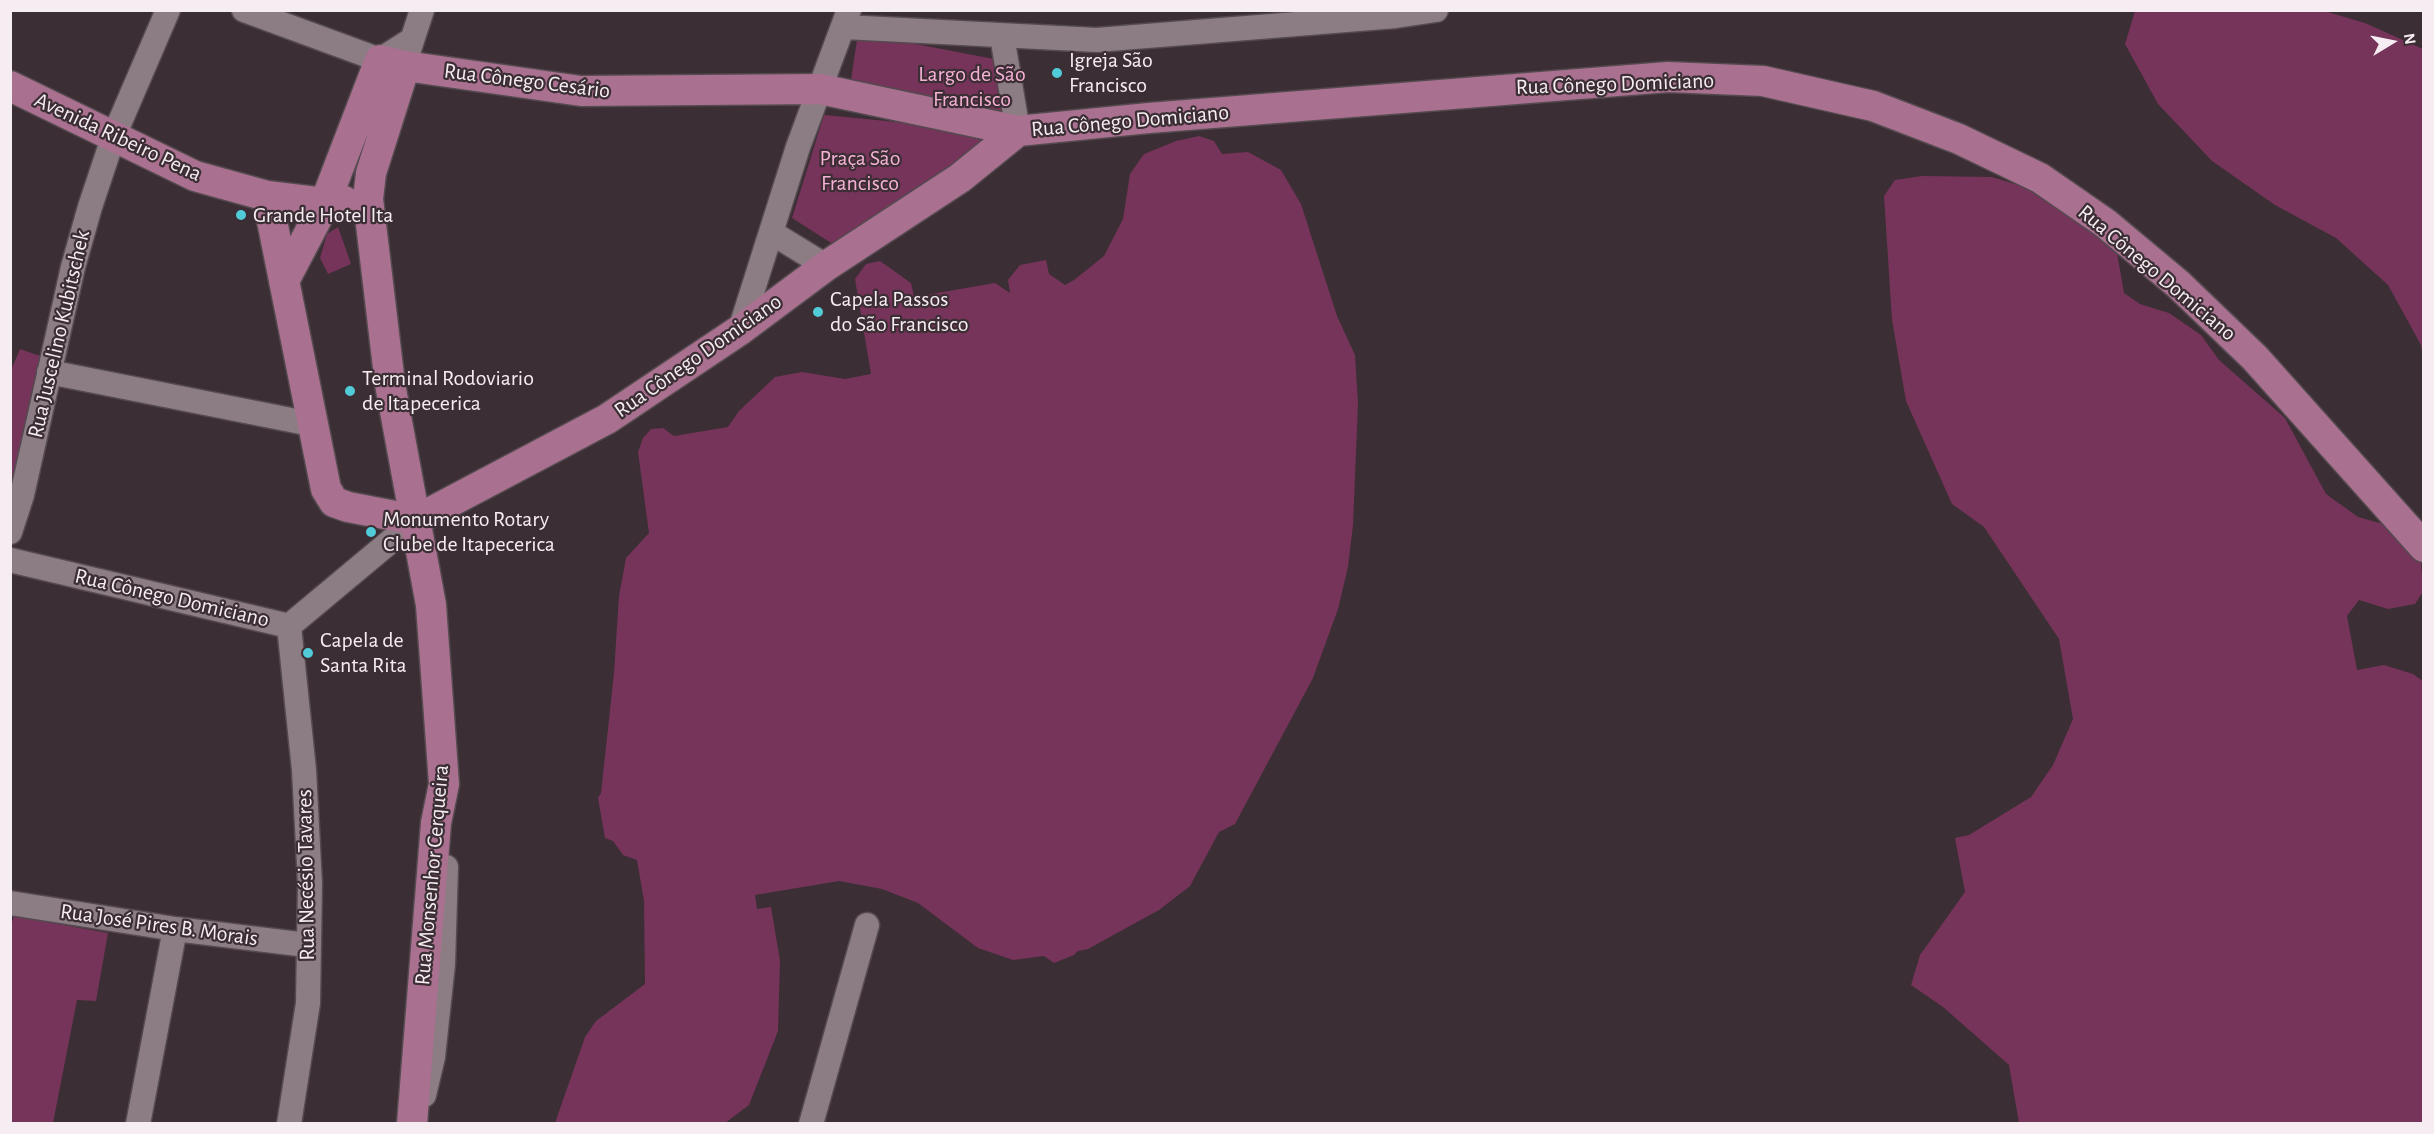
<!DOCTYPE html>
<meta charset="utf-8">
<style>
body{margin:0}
#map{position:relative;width:2434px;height:1134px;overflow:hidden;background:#3b2e34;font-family:"Alegreya Sans",sans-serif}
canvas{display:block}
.frame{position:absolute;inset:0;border:12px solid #f6edf2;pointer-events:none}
.north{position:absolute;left:2362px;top:12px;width:60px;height:60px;-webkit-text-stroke:4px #3b2e34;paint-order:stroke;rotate:80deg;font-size:16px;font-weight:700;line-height:24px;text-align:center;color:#f6edf2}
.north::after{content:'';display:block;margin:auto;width:21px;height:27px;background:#f6edf2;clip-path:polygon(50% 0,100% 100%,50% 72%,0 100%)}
</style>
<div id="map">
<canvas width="2434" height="1134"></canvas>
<div class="frame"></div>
<div class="north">N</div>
</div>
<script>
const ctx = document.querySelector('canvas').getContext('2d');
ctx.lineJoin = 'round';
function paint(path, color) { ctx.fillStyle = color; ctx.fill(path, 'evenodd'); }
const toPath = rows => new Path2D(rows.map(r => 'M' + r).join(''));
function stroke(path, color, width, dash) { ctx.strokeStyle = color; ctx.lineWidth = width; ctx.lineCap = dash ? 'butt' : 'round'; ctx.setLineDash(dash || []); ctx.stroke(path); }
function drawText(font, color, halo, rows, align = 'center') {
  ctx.font = font + ' "Alegreya Sans",sans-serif'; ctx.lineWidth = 4.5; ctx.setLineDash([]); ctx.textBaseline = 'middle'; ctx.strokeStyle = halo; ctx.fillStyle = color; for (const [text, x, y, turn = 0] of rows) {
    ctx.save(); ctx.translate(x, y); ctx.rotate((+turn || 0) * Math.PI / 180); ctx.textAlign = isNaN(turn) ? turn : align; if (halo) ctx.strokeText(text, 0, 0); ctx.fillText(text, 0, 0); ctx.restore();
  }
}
const green = toPath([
 [2321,10,2365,23,2423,49,2423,359,2421,345,2388,285,2336,238,2275,205,2212,161,2158,104,2125,44,2135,11],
 [858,33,999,60,1010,126,849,93],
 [824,115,1001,132,836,246,792,218],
 [1199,136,1214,141,1222,154,1248,152,1281,170,1301,204,1337,316,1355,355,1358,404,1353,525,1348,567,1338,609,1313,678,1235,824,1219,832,1190,886,1159,910,1088,949,1078,951,1074,955,1054,963,1044,956,1013,960,978,948,918,903,882,889,839,881,755,895,757,909,771,907,780,961,778,1031,749,1105,725,1123,555,1123,585,1037,596,1021,645,984,644,901,637,860,623,855,613,841,605,838,598,798,601,793,614,673,619,596,626,558,649,533,638,452,643,438,651,429,663,428,674,436,728,427,739,411,775,377,802,372,845,379,871,374,855,279,866,264,880,261,911,283,914,297,995,283,1010,293,1008,280,1020,265,1046,260,1049,274,1065,285,1074,280,1104,256,1123,219,1130,174,1144,154,1176,141],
 [1922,176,1992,177,2051,195,2117,253,2124,293,2140,304,2169,313,2201,335,2219,360,2285,418,2326,494,2358,517,2387,525,2421,561,2423,592,2415,604,2388,609,2359,600,2347,616,2357,670,2384,665,2413,674,2423,681,2423,1123,2019,1123,2009,1065,1943,1007,1911,985,1920,955,1965,892,1955,838,1969,835,2031,797,2053,765,2073,719,2059,639,1984,527,1952,504,1906,401,1892,320,1884,196,1895,180],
 [338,227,351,264,328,274,320,258,327,234],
 [20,349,43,357,11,485,11,370],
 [14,916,108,933,96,1001,77,1000,53,1123,11,1124,10,928]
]);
const minor = toPath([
 [244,10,380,60,410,41],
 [844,27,1097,40,1396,16,1436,10],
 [1002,36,1018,131],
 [407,56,422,10],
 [772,233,826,266],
 [740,330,798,147,849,10],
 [49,372,311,424],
 [10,532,22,495,73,267,90,207,113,138,168,10],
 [10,560,289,626],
 [289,626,304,770,310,884,308,1003,289,1124],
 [289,626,416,520],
 [10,903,175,929,307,945],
 [424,1095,433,1057,443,964,446,867],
 [138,1124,175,929],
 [811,1124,867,925]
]);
const major = toPath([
 [405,66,371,173,368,199,390,384,431,605,444,784,436,823,412,1124],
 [10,86,195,176,267,196,325,203,344,201],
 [267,196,326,489,334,502,348,507,416,520],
 [284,281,325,203,380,60,405,66,581,91,820,89,1018,131],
 [416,520,607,419,740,330,826,266,960,178,1018,131,1149,118,1668,77,1763,81,1873,106,1959,139,2040,178,2105,223,2178,284,2255,358,2424,547]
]);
const markers = [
 [1057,73,6,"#52cbd8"],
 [241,215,6,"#52cbd8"],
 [818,312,6,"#52cbd8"],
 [350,391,6,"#52cbd8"],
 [371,532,6,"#52cbd8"],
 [308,653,6,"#52cbd8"]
];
const poiNames = [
 ["Igreja São",1069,60],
 ["Francisco",1069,85],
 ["Grande Hotel Ita",253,215],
 ["Capela Passos",830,299],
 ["do São Francisco",830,324],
 ["Terminal Rodoviario",362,378],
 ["de Itapecerica",362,403],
 ["Monumento Rotary",383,519],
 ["Clube de Itapecerica",383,544],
 ["Capela de",320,640],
 ["Santa Rita",320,665]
];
const parkNames = [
 ["Largo de São",972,74],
 ["Francisco",972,99],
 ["Praça São",860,158],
 ["Francisco",860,183]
];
const streetNames = [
 ["Rua Cônego Cesário",527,81,7],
 ["Rua Cônego Domiciano",1615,84,-2],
 ["Rua Cônego Domiciano",1130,121,-5],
 ["Avenida Ribeiro Pena",118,137,25],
 ["Rua Cônego Domiciano",2157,273,40],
 ["Rua Juscelino Kubitschek",59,334,-77],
 ["Rua Cônego Domiciano",698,356,-35],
 ["Rua Cônego Domiciano",172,598,13],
 ["Rua Necésio Tavares",306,875,-91],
 ["Rua Monsenhor Cerqueira",432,875,-85],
 ["Rua José Pires B. Morais",159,925,8]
];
paint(green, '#76345a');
stroke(minor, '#544a4f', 27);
stroke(major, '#544a4f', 33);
stroke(minor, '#8c7d84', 24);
stroke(major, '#a9708f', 30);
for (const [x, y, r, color] of markers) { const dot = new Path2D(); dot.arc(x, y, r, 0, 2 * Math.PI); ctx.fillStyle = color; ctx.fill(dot); stroke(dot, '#3b2e34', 2); }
drawText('22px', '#f6edf2', '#3b2e34', poiNames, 'left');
drawText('22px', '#f5b2d5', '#3b2e34', parkNames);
drawText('22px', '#f6edf2', '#3b2e34', streetNames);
</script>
